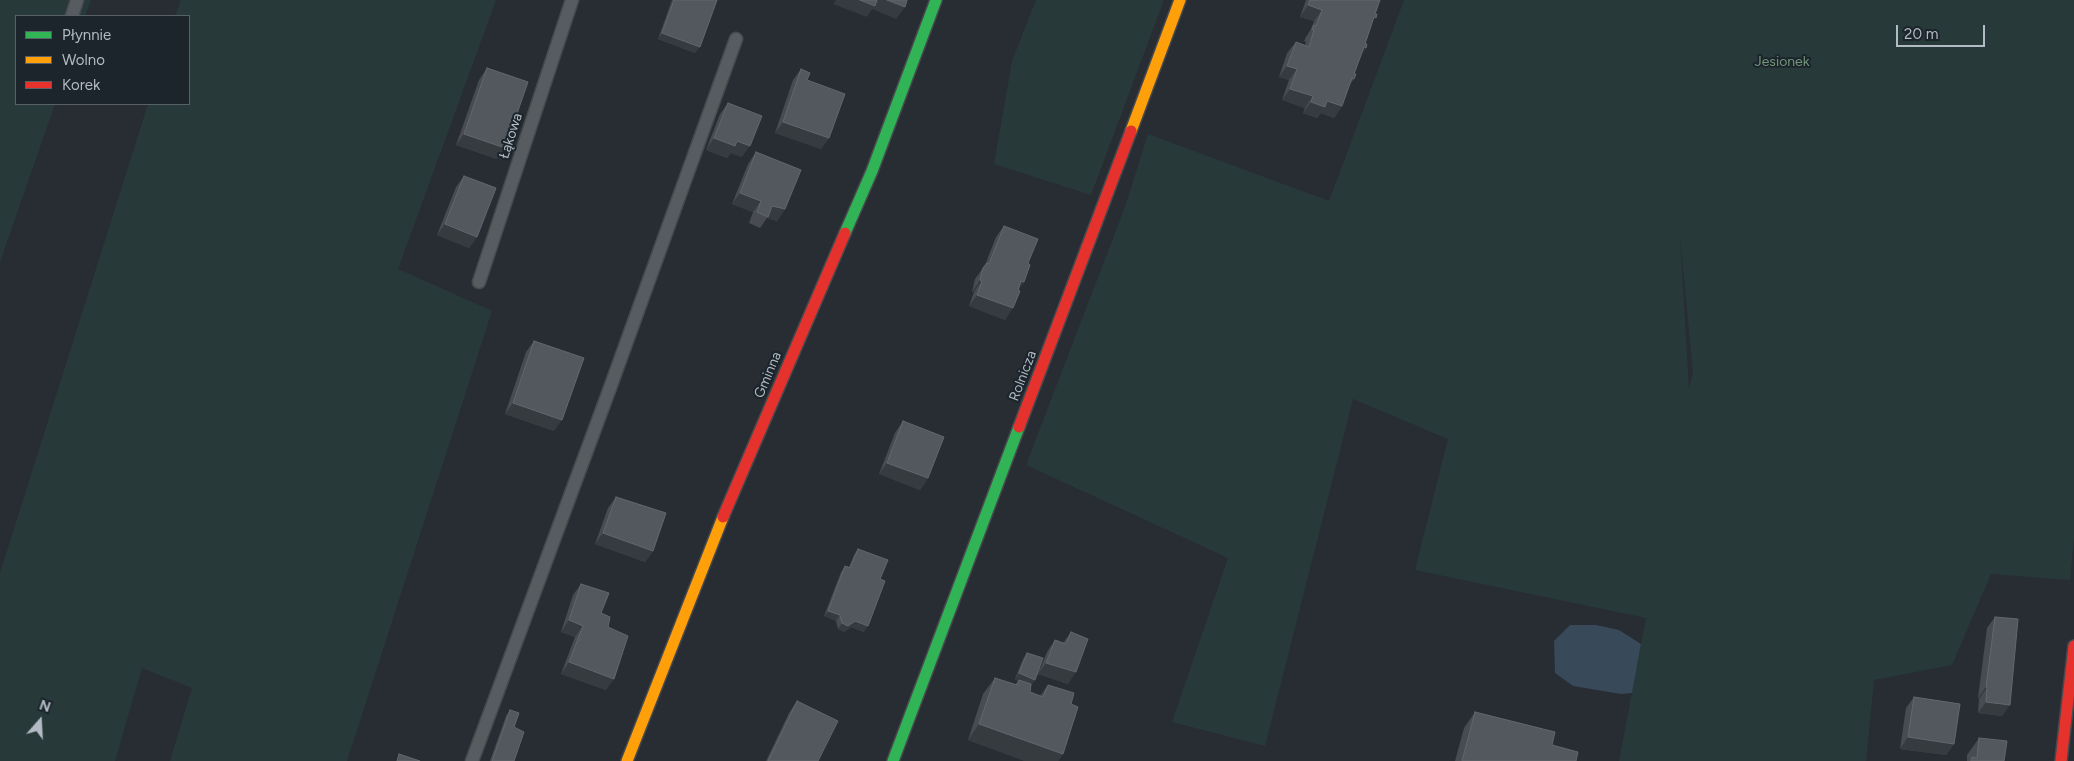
<!DOCTYPE html>
<meta charset="utf-8">
<style>
body{margin:0}
#map{position:relative;width:2074px;height:761px;overflow:hidden;background:#282d33;font-family:Figtree,sans-serif}
canvas{display:block}
.legend{position:absolute;left:15px;top:15px;width:175px;height:90px;box-sizing:border-box;background:#1c242c;border:1px solid #586068;margin:0;padding:6px 9px;list-style:none;font-size:15px;color:#b2bac3}
.legend li{display:flex;align-items:center;gap:10px;height:25px}
.legend b{width:25px;border:1px solid #586068}
.north{position:absolute;left:15px;top:696px;width:50px;height:50px;-webkit-text-stroke:4px #1c242c;paint-order:stroke;rotate:19deg;font-size:14px;font-weight:700;line-height:20px;text-align:center;color:#b2bac3}
.north::after{content:'';display:block;margin:auto;width:18px;height:22px;background:#b2bac3;clip-path:polygon(50% 0,100% 100%,50% 72%,0 100%)}
.scale{position:absolute;left:1896px;top:25px;width:89px;height:22px;box-sizing:border-box;border:2px solid #b2bac3;border-top:0;padding-left:6px;font-size:15px;line-height:18px;white-space:nowrap;color:#b2bac3;-webkit-text-stroke:4px #1c242c;paint-order:stroke}
</style>
<div id="map">
<canvas width="2074" height="761"></canvas>
<ul class="legend">
<li><b style="height:6px;background:#30b455"></b>Płynnie</li>
<li><b style="height:6px;background:#ff9f0a"></b>Wolno</li>
<li><b style="height:6px;background:#e5322d"></b>Korek</li>
</ul>
<div class="north">N</div>
<div class="scale">20 m</div>
</div>
<script>
const ctx = document.querySelector('canvas').getContext('2d');
ctx.lineJoin = 'round';
function paint(path, color) { ctx.fillStyle = color; ctx.fill(path, 'evenodd'); }
const toPath = rows => new Path2D(rows.map(r => 'M' + r).join(''));
function stroke(path, color, width, dash) { ctx.strokeStyle = color; ctx.lineWidth = width; ctx.lineCap = dash ? 'butt' : 'round'; ctx.setLineDash(dash || []); ctx.stroke(path); }
function drawText(font, color, halo, rows, align = 'center') {
  ctx.font = font + ' Figtree,sans-serif'; ctx.lineWidth = 4; ctx.setLineDash([]); ctx.textBaseline = 'middle'; ctx.strokeStyle = halo; ctx.fillStyle = color; for (const [text, x, y, turn = 0] of rows) {
    ctx.save(); ctx.translate(x, y); ctx.rotate((+turn || 0) * Math.PI / 180); ctx.textAlign = isNaN(turn) ? turn : align; if (halo) ctx.strokeText(text, 0, 0); ctx.fillText(text, 0, 0); ctx.restore();
  }
}
const green = toPath([
 [0,0,91,0,85,16,16,16,16,104,55,104,0,262],
 [181,0,496,0,398,269,492,311,347,761,170,761,192,688,142,668,115,761,0,761,0,573,148,104,189,104,189,16,175,16],
 [1036,0,1164,0,1091,195,994,164,1012,61],
 [1404,0,2074,0,2074,538,2070,580,1991,574,1952,665,1874,680,1866,761,1619,761,1646,618,1415,570,1448,439,1353,399,1265,746,1172,722,1228,558,1026,465,1125,207,1148,134,1329,201],
 [1680,236,1693,372,1689,389]
]);
const water = toPath([
 [1570,625,1596,625,1619,630,1641,644,1632,693,1621,694,1573,686,1555,673,1554,641]
]);
const lane = toPath([
 [72,16,77,0],
 [479,282,572,0],
 [472,761,610,388,736,39]
]);
const fast = toPath([
 [845,233,872,171,936,0],
 [893,761,1019,427]
]);
const slow = toPath([
 [1131,131,1180,0],
 [627,761,723,517]
]);
const jam = toPath([
 [1019,427,1131,131],
 [723,517,845,233],
 [2061,761,2074,646]
]);
const wall = toPath([
 [672,0,717,0,695,53,658,39],
 [1306,0,1380,0,1354,74,1354,79,1350,84,1342,106,1334,118,1321,113,1317,118,1303,113,1305,108,1282,100,1289,80,1279,77,1287,53,1296,42,1305,45,1306,42,1304,41,1306,37,1311,29,1314,21,1300,17],
 [487,68,497,159,456,145,479,80],
 [801,69,829,138,821,149,775,133,793,80],
 [728,103,742,157,731,153,727,158,706,150,720,114],
 [756,152,785,209,777,221,767,218,760,228,749,223,753,212,732,204,748,164],
 [464,176,477,237,469,248,437,235,456,187],
 [1004,226,1028,263,1024,282,1018,290,1005,320,969,306,974,292,972,292,975,279,985,265,996,237],
 [534,341,554,431,505,414,526,352],
 [903,421,928,478,920,490,879,474,895,433],
 [616,497,653,551,645,562,595,544,608,508],
 [858,549,880,579,864,632,851,627,844,632,838,629,836,621,824,616,841,572,845,566,849,567,854,555],
 [581,584,601,613,608,627,606,690,561,674,575,637,561,632,573,595],
 [1995,617,2002,716,1978,713,1979,699,1978,698,1987,628],
 [1071,632,1068,684,1038,674,1047,652,1055,640,1063,643],
 [1027,653,1035,680,1031,684,1030,692,1040,696,1048,685,1063,754,1058,761,1025,761,968,740,983,694,995,678,1015,685,1018,681,1015,679,1023,659],
 [1914,697,1954,744,1946,755,1900,749,1906,708],
 [797,701,818,761,766,761,789,713],
 [510,710,514,727,514,761,490,761,506,716],
 [1475,712,1552,745,1576,761,1455,761,1464,728],
 [1979,738,2004,761,1967,761,1967,755]
]);
const shadedWall = toPath([
 [836,0,887,0,905,7,896,19,872,9,867,17,833,4],
 [1308,5,1322,10,1314,21,1300,17],
 [662,33,700,47,695,53,658,39],
 [1364,47,1366,48,1358,60],
 [1287,66,1297,69,1289,80,1279,77],
 [1290,89,1313,96,1305,108,1282,100],
 [1327,101,1342,106,1334,118,1321,113,1317,118,1303,113,1311,102],
 [783,122,829,138,821,149,775,133],
 [464,134,505,148,497,159,456,145],
 [714,138,737,141,750,146,742,157,731,153,727,158,706,150],
 [740,193,761,201,753,212,732,204],
 [772,206,785,209,777,221,767,218],
 [445,224,477,237,469,248,437,235],
 [980,280,982,281,974,292,972,292],
 [1021,281,1024,282,1016,293],
 [977,295,1013,308,1005,320,969,306],
 [513,403,562,420,554,431,505,414],
 [887,463,928,478,920,490,879,474],
 [603,533,653,551,645,562,595,544],
 [828,611,840,615,836,621,824,616],
 [569,620,583,626,575,637,561,632],
 [855,621,868,626,864,632,851,627,844,632,838,629,842,623],
 [569,662,614,679,606,690,561,674],
 [1046,663,1076,672,1068,684,1038,674],
 [1019,673,1035,680,1031,686,1015,679],
 [1986,687,1987,688,1979,699,1978,698],
 [1986,702,2010,705,2002,716,1978,713],
 [979,724,1063,754,1058,761,1025,761,968,740],
 [1908,737,1954,744,1946,755,1900,749]
]);
const building = toPath([
 [674,0,717,0,700,47,662,33,674,0],
 [860,0,877,0,875,6,860,0],
 [887,0,907,0,905,7,887,0],
 [1310,0,1380,0,1375,14,1377,14,1376,18,1374,17,1365,44,1367,44,1366,48,1364,47,1354,74,1356,74,1354,79,1352,78,1342,106,1327,101,1325,107,1311,102,1313,96,1290,89,1297,69,1287,66,1296,42,1309,47,1314,30,1312,29,1314,25,1316,26,1322,10,1308,5,1310,0],
 [487,68,528,82,505,148,464,134,487,68],
 [801,69,810,73,807,80,845,94,829,138,783,122,801,69],
 [728,103,762,116,750,146,737,141,735,146,714,138,728,103],
 [756,152,801,170,785,209,772,206,768,217,757,212,761,201,740,193,756,152],
 [464,176,496,188,477,237,445,224,464,176],
 [1004,226,1038,239,1028,263,1030,265,1024,282,1021,281,1018,290,1020,291,1013,308,977,295,982,281,980,280,983,268,987,263,989,264,1004,226],
 [534,341,584,358,562,420,513,403,534,341],
 [903,421,944,437,928,478,887,463,903,421],
 [616,497,666,513,653,551,603,533,616,497],
 [858,549,888,560,880,579,885,581,868,626,855,621,848,626,842,623,840,615,828,611,845,566,850,568,858,549],
 [581,584,609,593,601,613,610,617,608,627,628,636,614,679,569,662,583,626,569,620,581,584],
 [1995,617,2018,619,2010,705,1986,702,1987,688,1986,687,1995,617],
 [1071,632,1088,639,1076,672,1046,663,1055,640,1066,644,1071,632],
 [1027,653,1043,658,1035,680,1019,673,1027,653],
 [995,678,1017,685,1019,680,1031,684,1030,692,1043,697,1048,685,1074,693,1071,704,1078,707,1063,754,979,724,995,678],
 [1914,697,1960,704,1954,744,1908,737,1914,697],
 [797,701,838,721,818,761,768,761,797,701],
 [510,710,519,713,514,727,524,732,514,761,492,761,510,710],
 [1475,712,1555,732,1552,745,1578,752,1576,761,1462,761,1475,712],
 [1979,738,2007,741,2004,761,1971,761,1972,757,1977,758,1979,738],
 [399,754,420,761,397,761,399,754]
]);
const parkNames = [
 ["Jesionek",1782,62]
];
const streetNames = [
 ["Łąkowa",511,136,-72],
 ["Gminna",768,375,-67],
 ["Rolnicza",1023,376,-69]
];
paint(green, '#283939');
paint(water, '#38495a');
stroke(lane, '#46494e', 15);
stroke(fast, '#46494e', 14);
stroke(slow, '#46494e', 14);
stroke(jam, '#46494e', 14);
stroke(lane, '#575c61', 12);
stroke(fast, '#30b455', 11);
stroke(slow, '#ff9f0a', 11);
stroke(jam, '#e5322d', 11);
paint(wall, '#484c52');
paint(shadedWall, '#363b40');
paint(building, '#53585e');
stroke(building, '#62676e', 1);
drawText('14px', '#739679', '#1c242c', parkNames);
drawText('14px', '#b2bac3', '#1c242c', streetNames);
</script>
